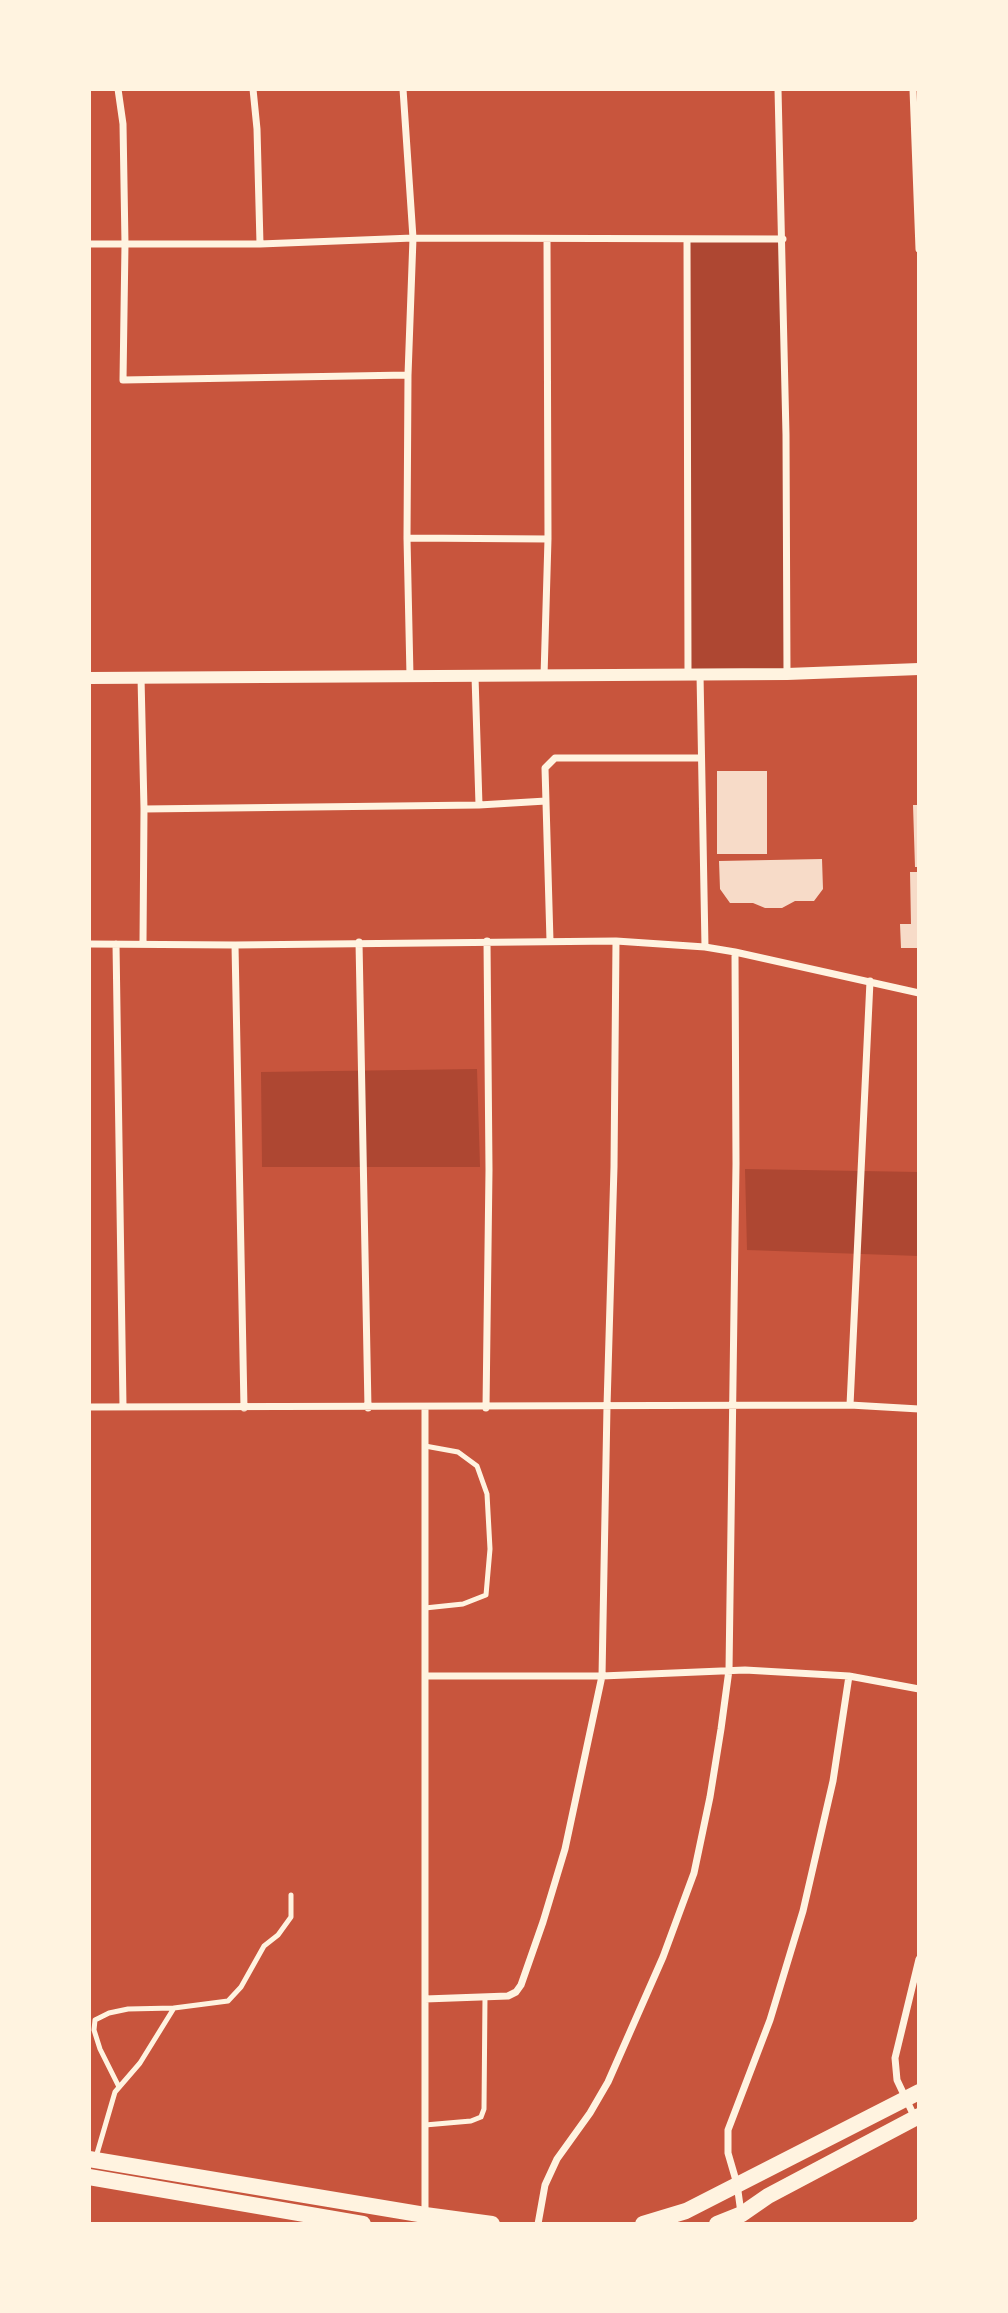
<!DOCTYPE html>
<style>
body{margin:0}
#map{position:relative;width:1008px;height:2313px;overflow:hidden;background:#c8553d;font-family:Arial,sans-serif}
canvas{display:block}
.frame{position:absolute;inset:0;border:91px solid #fff3e0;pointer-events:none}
</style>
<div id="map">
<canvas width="1008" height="2313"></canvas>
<div class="frame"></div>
</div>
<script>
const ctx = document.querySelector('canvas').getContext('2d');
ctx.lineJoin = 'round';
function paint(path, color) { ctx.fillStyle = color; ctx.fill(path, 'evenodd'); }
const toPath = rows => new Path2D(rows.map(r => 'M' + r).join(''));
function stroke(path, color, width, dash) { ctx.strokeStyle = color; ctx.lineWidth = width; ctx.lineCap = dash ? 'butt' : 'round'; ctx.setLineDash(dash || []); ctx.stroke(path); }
const green = toPath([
 [687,239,783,239,787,674,688,673],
 [477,1069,480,1167,262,1167,261,1072],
 [745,1169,919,1172,919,1256,747,1250]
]);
const building = toPath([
 [717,771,767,771,767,854,717,854],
 [913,805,919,805,919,867,915,867],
 [822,859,823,889,814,901,795,901,782,908,765,908,753,903,730,903,720,889,719,861],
 [910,872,919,872,919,948,901,948,900,924,911,924]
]);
const service = toPath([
 [425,1446,458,1452,477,1466,487,1494,490,1549,486,1595,463,1604,425,1608],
 [119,2087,100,2049,94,2030,95,2020,109,2013,128,2009,174,2008],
 [425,2125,471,2121,481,2117,484,2109,485,1997],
 [96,2157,115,2092,140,2063,174,2008,228,2001,241,1987,264,1946,278,1935,291,1917,291,1895]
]);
const minor = toPath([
 [118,89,123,124,125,244,123,380,408,375],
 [253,89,257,129,260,244],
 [403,89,413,238,408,375,407,538,410,676],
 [778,89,786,435,787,674],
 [913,89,919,249],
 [687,239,688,673],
 [89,244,260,244,413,238,783,239],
 [407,538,548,539],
 [700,674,705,947],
 [475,676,479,805],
 [544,676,548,539,547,240],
 [141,677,144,809,143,943],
 [144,809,479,805,546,801],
 [550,941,545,768,555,758,700,758],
 [359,942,368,1408],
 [89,944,235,945,616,941,705,947,735,952,919,993],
 [116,944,123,1406],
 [235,945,244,1408],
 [850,1405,870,981],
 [89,1407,850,1405,919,1409],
 [486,1408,489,1170,487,941],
 [425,1676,602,1676,745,1670,849,1676,919,1689],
 [425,1999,508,1996,516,1992,521,1985,543,1922,565,1849,602,1676,607,1406,614,1167,616,941],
 [915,2118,897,2080,895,2058,919,1959],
 [741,2213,737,2184,728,2153,728,2130,770,2020,803,1911,833,1781,849,1676],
 [421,2224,425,2215,425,1408],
 [538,2224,545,2185,557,2159,590,2113,608,2082,663,1957,694,1873,710,1797,721,1729,729,1670,736,1164,735,952],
 [916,2224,919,2222]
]);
const tertiary = toPath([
 [89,678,787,674,919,669]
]);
const primary = toPath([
 [89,2159,425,2215,492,2224],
 [89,2177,363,2224],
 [643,2224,686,2211,919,2092],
 [717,2224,742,2214,768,2196,919,2116]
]);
paint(green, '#ae4732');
paint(building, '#f7dbc8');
stroke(service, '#fff3e0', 5);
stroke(minor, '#fff3e0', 7);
stroke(tertiary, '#fff3e0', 12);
stroke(primary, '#fff3e0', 16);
</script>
